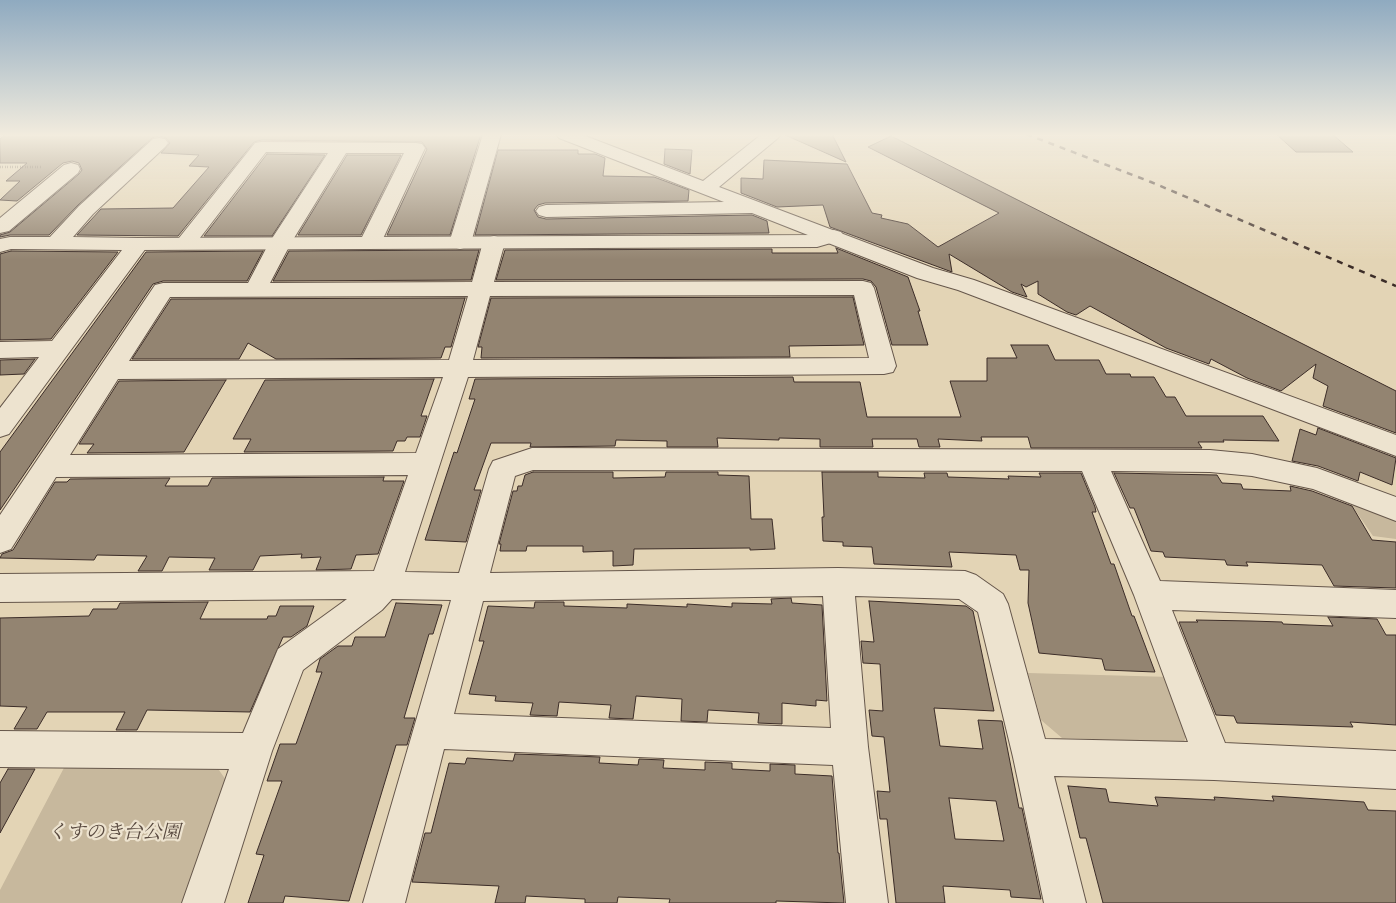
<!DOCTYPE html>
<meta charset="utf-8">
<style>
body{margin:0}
canvas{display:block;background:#e3d4b5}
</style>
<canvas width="1396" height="903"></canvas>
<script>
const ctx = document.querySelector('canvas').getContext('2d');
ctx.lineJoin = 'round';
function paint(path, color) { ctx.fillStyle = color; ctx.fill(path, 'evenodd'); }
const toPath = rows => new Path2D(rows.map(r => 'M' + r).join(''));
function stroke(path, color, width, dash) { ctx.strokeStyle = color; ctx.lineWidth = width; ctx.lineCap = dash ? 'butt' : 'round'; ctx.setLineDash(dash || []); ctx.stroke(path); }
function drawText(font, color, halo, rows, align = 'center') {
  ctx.font = font + ' "Gentium Book Plus","Noto Serif JP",serif'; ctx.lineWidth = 4.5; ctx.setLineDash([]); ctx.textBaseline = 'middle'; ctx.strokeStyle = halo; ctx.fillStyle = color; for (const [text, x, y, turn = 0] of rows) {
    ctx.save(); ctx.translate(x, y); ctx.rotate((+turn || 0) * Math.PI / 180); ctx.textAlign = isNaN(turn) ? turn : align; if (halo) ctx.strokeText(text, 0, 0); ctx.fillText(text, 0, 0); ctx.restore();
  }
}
const green = toPath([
 [1350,503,1396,518,1396,539,1373,536],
 [1028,673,1171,677,1190,724,1184,742,1062,738,1041,720],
 [214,763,228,783,182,903,0,903,0,890,66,764]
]);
const building = toPath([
 [6,134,481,134,450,235,387,235,427,149,422,142,261,140,254,142,178,236,77,235,101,209,173,208,209,167,189,166,199,155,161,153,170,143,166,138,159,136,152,138,78,205,49,235,10,235,0,237,0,235,10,232,79,174,82,170,79,163,72,161,63,163,17,201,0,200,20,181,6,181,27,163,0,163,0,139,6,134],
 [783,134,832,134,846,162,783,134],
 [1276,134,1332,134,1353,152,1296,152,1276,134],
 [891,136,1396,391,1396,433,1323,406,1328,386,1313,378,1316,364,1281,391,1247,378,1211,359,1209,364,1166,348,1090,306,1076,315,1067,312,1038,294,1038,281,1026,287,1021,284,1027,297,1012,292,949,254,952,272,830,227,823,205,777,207,741,193,741,178,763,179,764,160,847,164,872,213,882,215,881,218,908,224,938,247,999,213,868,147,891,136],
 [665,149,692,150,690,174,664,164,665,149],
 [498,150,578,150,578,154,595,154,605,158,603,176,654,177,689,190,688,201,545,203,538,205,534,210,538,217,546,219,752,215,767,221,769,233,475,235,498,150],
 [267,154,325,155,272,236,204,236,267,154],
 [347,155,401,155,361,235,298,235,347,155],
 [836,248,908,277,920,311,918,311,928,345,892,345,876,287,871,281,863,279,496,280,505,250,772,249,772,253,838,253,836,248],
 [479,250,471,280,273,281,289,251,479,250],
 [11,251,118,252,51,339,0,340,0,254,11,251],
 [263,251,247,281,163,281,153,284,0,510,0,452,146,252,263,251],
 [853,297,864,345,789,346,790,357,481,358,482,347,478,347,491,298,853,297],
 [465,298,451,347,445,347,441,358,276,359,248,343,239,359,132,359,171,299,465,298],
 [1011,345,1048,345,1055,360,1099,360,1106,374,1130,374,1131,377,1154,377,1166,397,1175,397,1186,416,1263,416,1279,441,1223,440,1224,442,1198,442,1202,448,1031,448,1028,437,981,437,982,441,938,439,940,447,919,447,917,439,872,439,873,447,820,447,820,439,779,438,779,440,717,438,718,447,667,447,667,441,616,440,615,446,530,447,531,443,491,443,474,490,481,490,466,542,425,540,454,452,457,453,475,399,469,399,475,379,793,377,794,382,860,382,867,417,961,417,950,381,987,381,987,358,1017,358,1011,345],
 [35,359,24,374,0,375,0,360,35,359],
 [434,379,421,416,427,416,420,437,407,437,405,441,397,441,393,451,244,452,251,439,233,439,265,380,434,379],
 [226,380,184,452,87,453,94,444,79,444,119,381,226,380],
 [1318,428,1396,458,1392,485,1360,472,1358,481,1318,466,1292,461,1300,429,1316,435,1318,428],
 [533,472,613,472,613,478,665,477,666,472,718,472,718,475,749,476,751,519,772,519,775,549,750,550,750,548,634,549,633,565,613,566,613,551,583,552,583,546,527,546,526,551,500,551,501,544,499,544,513,491,517,491,518,486,522,486,525,475,533,472],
 [822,472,878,472,878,477,925,478,924,473,947,473,948,477,1009,479,1008,476,1041,477,1039,473,1081,473,1095,507,1096,512,1092,512,1111,564,1114,564,1132,616,1134,616,1155,672,1105,670,1102,659,1039,653,1028,603,1029,570,1020,570,1016,555,949,552,952,567,874,564,872,547,843,546,843,542,823,541,822,517,824,517,822,472],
 [1114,473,1217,475,1222,483,1241,484,1243,489,1291,491,1290,486,1312,491,1352,506,1372,540,1396,542,1396,588,1334,586,1322,565,1246,562,1248,566,1227,565,1225,560,1165,557,1163,552,1151,551,1134,508,1130,508,1114,473],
 [384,477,383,481,404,481,378,554,356,555,351,569,316,570,321,557,301,558,302,554,260,556,253,570,209,570,215,558,169,557,162,571,138,571,147,556,97,555,94,560,0,558,2,554,13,550,55,482,67,482,70,479,170,478,165,486,208,486,212,478,384,477],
 [791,598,792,603,822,605,827,701,816,700,816,706,782,703,782,724,758,723,759,713,708,710,707,722,681,721,682,699,636,696,633,719,609,718,611,705,559,702,557,716,530,715,533,703,495,701,496,696,469,694,484,641,479,641,488,606,534,608,535,602,564,602,564,606,627,608,627,604,687,607,687,604,732,607,732,603,772,604,771,599,791,598],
 [869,601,966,606,973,611,994,711,934,708,940,746,983,749,978,720,1002,721,1019,808,1022,808,1041,899,1011,897,1010,890,943,886,945,903,896,903,887,819,880,819,877,791,890,792,884,737,872,736,869,710,883,711,880,664,863,663,861,641,874,642,869,601],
 [949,798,996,801,1004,841,955,839,949,798],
 [208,602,200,619,267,619,268,616,276,616,280,606,314,606,307,626,291,637,283,637,250,712,147,710,137,730,116,730,125,712,47,712,37,729,14,729,27,707,0,706,0,618,89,616,93,609,117,609,120,603,208,602],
 [396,603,442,605,433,634,429,634,404,718,415,718,407,745,396,745,349,901,285,896,283,903,248,903,264,855,256,854,282,781,267,781,280,744,296,744,322,672,316,672,320,659,338,646,352,646,355,637,385,637,396,603],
 [1328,617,1377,619,1386,635,1396,635,1396,725,1350,722,1353,727,1237,723,1234,716,1216,715,1179,622,1198,622,1196,620,1251,621,1282,622,1283,624,1333,626,1328,617],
 [515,754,600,757,599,763,638,765,639,759,664,760,663,768,705,770,705,762,732,763,732,769,770,771,770,764,795,765,795,774,832,776,838,853,839,853,844,903,776,901,776,903,669,903,670,899,618,897,617,903,585,903,585,899,526,896,525,903,495,903,499,886,412,882,425,833,431,833,449,763,465,764,467,758,513,761,515,754],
 [8,769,35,769,0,833,0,783,8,769],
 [1068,786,1106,789,1109,802,1158,806,1155,797,1215,800,1214,797,1274,801,1272,796,1364,802,1368,810,1396,811,1396,903,1103,903,1086,838,1080,838,1068,786]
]);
const path = toPath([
 [0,167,42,167]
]);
const minor = toPath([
 [483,134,501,134,471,243,467,247,460,249,453,247,449,243,483,134],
 [556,134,580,134,703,181,762,134,781,134,778,138,719,187,933,268,974,280,1396,435,1396,456,958,290,917,278,752,213,546,217,539,215,536,211,539,207,546,205,724,202,559,138,556,134],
 [159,138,165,139,168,143,165,147,93,214,73,237,138,238,145,240,149,244,9,434,0,437,0,408,39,357,0,358,0,342,52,341,122,250,11,249,0,252,0,239,10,237,50,237,79,206,153,139,159,138],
 [261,142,416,143,422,144,425,148,381,243,377,247,370,249,363,247,359,243,404,153,346,153,291,243,270,283,472,282,483,242,487,238,494,236,501,238,505,242,494,282,863,281,871,283,874,288,896,366,893,372,884,374,468,377,405,572,459,573,489,469,493,461,532,448,1210,450,1252,454,1317,468,1396,497,1396,521,1313,489,1252,476,1210,472,1111,471,1160,581,1396,590,1396,618,1172,610,1225,743,1396,751,1396,789,1214,780,1054,776,1086,903,1044,903,1013,757,978,612,959,599,855,596,868,747,888,903,846,903,833,765,444,749,405,903,363,903,451,600,392,599,382,610,303,670,272,751,224,903,182,903,229,769,0,767,0,731,243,733,278,649,347,599,0,602,0,574,374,571,408,475,56,477,11,549,0,553,0,515,155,285,163,283,248,283,269,243,328,153,266,152,193,247,186,249,179,247,175,243,255,143,261,142],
 [854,295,869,358,473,360,490,296,854,295],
 [468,296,449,360,129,361,170,297,468,296],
 [443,377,416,453,70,455,118,379,443,377],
 [533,470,1082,471,1134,595,1188,742,1045,739,1008,604,1003,594,976,575,965,571,838,568,490,573,515,476,533,470],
 [823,596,831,728,454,714,483,601,823,596],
 [71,163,78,165,80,169,78,173,9,231,0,233,0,218,64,165,71,163]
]);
const tertiary = toPath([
 [834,230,841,232,844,236,841,240,817,247,138,250,131,248,127,244,131,240,138,238,816,235,834,230]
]);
const rail = toPath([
 [1026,134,1151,182,1396,286]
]);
const nearParknames = [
 ["くすのき台公園",114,833]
];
paint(green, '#c7b89d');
paint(building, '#938471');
stroke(building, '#3c2d28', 1);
stroke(minor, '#66574b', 2);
stroke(tertiary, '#66574b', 2);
stroke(path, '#3c2d28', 2.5, [0.5, 2]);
paint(minor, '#ede3cf');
paint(tertiary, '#ede3cf');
stroke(rail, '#3c2d28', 2.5, [6, 6]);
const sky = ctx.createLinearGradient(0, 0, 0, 260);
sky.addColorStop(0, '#8faac0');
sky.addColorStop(0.52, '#f2ecde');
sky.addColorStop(1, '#f2ecde00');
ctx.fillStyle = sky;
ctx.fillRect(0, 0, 1396, 260);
drawText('italic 19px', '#58493f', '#ede3cf', nearParknames);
</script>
